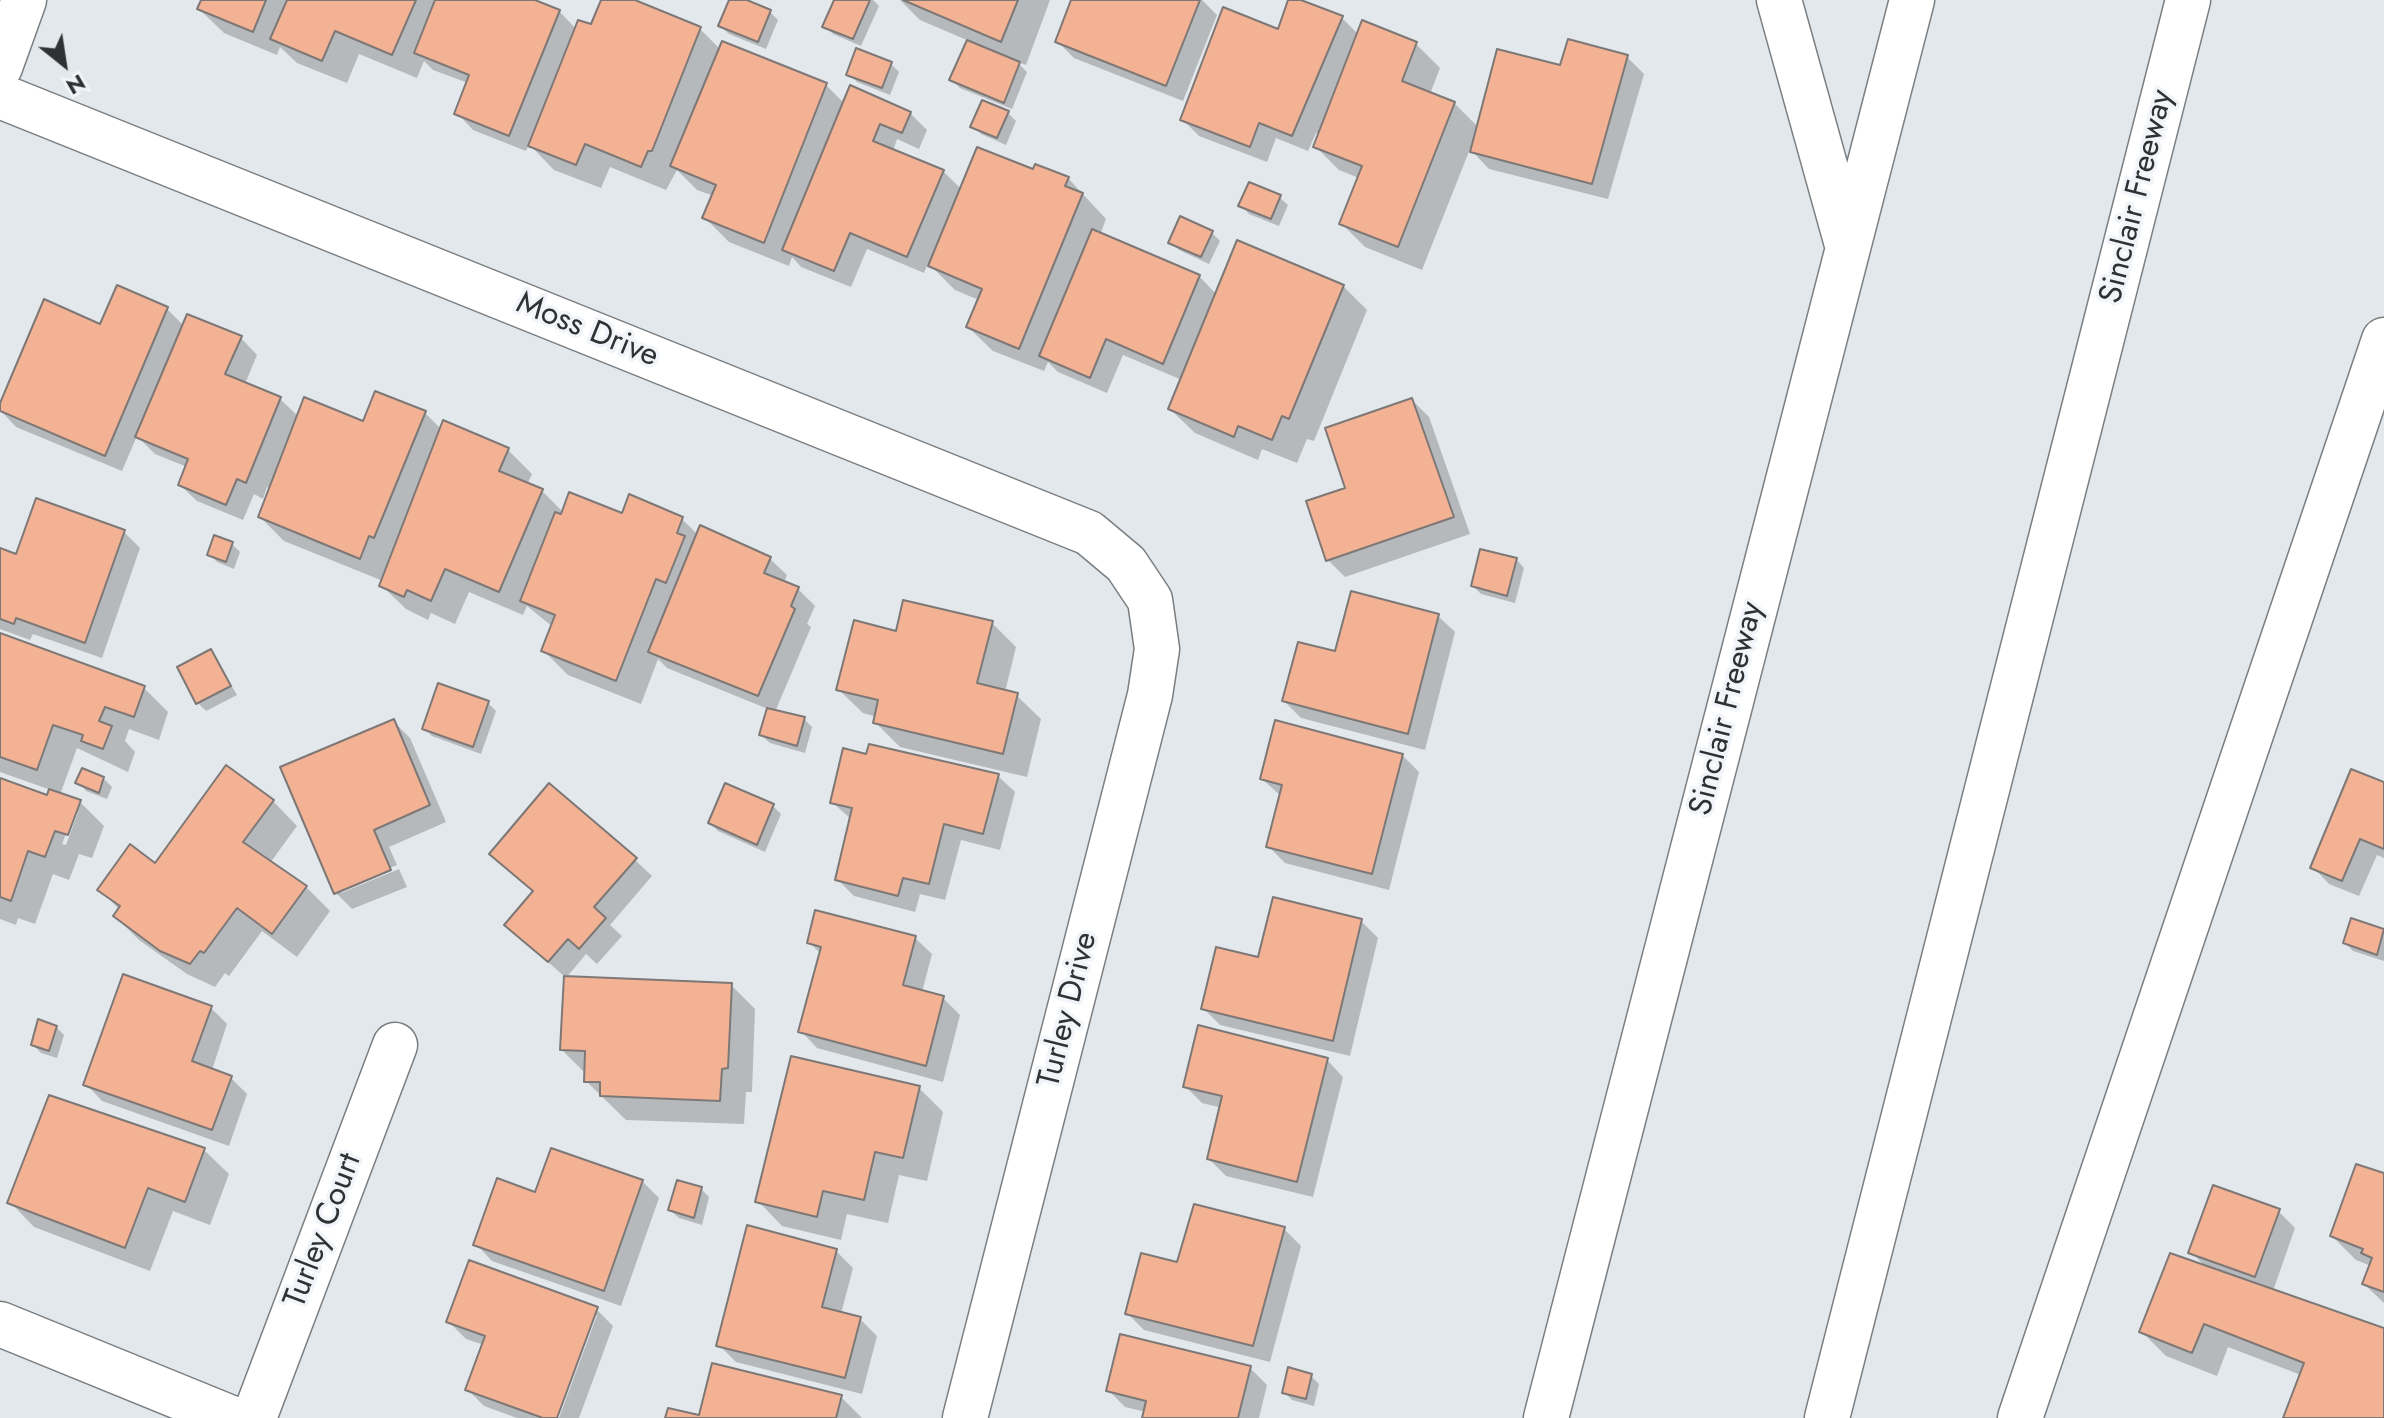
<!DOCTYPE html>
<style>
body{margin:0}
#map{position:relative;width:2384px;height:1418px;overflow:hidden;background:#e3e8ec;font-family:Jost,sans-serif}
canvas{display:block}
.north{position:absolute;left:24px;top:24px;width:80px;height:80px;-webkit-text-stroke:6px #f1f5f9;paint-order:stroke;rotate:150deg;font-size:22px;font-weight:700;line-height:32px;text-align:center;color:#2f3132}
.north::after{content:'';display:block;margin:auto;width:28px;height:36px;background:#2f3132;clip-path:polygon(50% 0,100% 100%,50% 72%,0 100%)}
</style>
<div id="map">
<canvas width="2384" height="1418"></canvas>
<div class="north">N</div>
</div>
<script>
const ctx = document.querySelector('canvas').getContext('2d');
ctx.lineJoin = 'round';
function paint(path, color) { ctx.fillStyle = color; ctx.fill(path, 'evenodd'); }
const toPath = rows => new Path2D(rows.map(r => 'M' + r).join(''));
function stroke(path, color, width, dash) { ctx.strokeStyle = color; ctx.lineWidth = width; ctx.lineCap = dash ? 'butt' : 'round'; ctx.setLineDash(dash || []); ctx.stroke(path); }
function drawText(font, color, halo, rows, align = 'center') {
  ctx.font = font + ' Jost,sans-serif'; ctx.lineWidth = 7; ctx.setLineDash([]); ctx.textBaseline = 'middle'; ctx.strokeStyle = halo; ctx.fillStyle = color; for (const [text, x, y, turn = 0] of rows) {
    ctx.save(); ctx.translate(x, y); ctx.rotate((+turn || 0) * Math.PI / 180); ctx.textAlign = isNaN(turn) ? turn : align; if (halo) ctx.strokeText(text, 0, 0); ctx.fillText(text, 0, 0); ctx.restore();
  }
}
const shadow = toPath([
 [203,0,530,0,559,11,577,30,592,27,603,0,630,0,700,29,720,49,826,85,845,104,910,113,927,130,919,149,897,139,893,151,943,171,962,190,1034,172,1068,178,1106,219,1100,235,1199,276,1217,295,1343,286,1367,310,1314,441,1307,439,1297,463,1262,449,1258,460,1195,433,1170,409,1182,380,1123,355,1107,393,1058,372,1048,362,1044,371,993,351,968,327,979,300,955,290,928,263,924,273,867,249,851,287,801,267,792,257,789,266,729,242,705,218,714,196,697,190,677,170,666,190,610,167,601,188,554,170,529,144,526,151,473,130,457,113,468,83,433,70,424,61,417,78,359,54,347,83,297,63,280,47,277,55,224,33,199,9],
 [732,0,741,0,770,12,778,20,766,49,729,34,720,26],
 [836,0,873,0,879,6,861,46,833,34,825,26],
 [900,0,1050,0,1026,65,1017,62,1027,72,1012,109,960,88,952,80,969,41,920,20],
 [1074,0,1202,0,1217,15,1183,101,1074,58,1057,41],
 [1290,0,1342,18,1359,35,1416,44,1440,68,1430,94,1454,103,1479,128,1562,68,1627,57,1644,74,1608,199,1489,169,1470,149,1422,270,1365,247,1341,223,1359,178,1339,170,1315,146,1320,134,1316,133,1308,151,1276,138,1267,162,1199,136,1182,119,1279,32],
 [891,64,899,72,890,95,857,82,849,74],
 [1008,113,1016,121,1006,145,981,134,973,126],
 [1279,197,1288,205,1279,226,1249,214,1241,205],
 [1212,233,1220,241,1209,264,1179,250,1171,242],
 [167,309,184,326,241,338,257,355,245,384,280,399,299,417,364,424,376,393,425,413,442,430,508,450,532,474,527,485,541,490,564,513,682,519,698,535,701,527,770,559,787,575,784,583,798,589,815,606,807,624,811,627,775,712,804,719,812,727,805,753,770,743,761,735,768,709,667,668,658,659,641,704,568,675,544,651,553,627,527,606,523,615,469,592,455,624,431,613,428,620,406,609,381,585,383,581,284,541,260,517,271,489,267,487,263,499,254,494,243,520,197,501,180,485,187,467,155,454,137,436,122,471,16,427,0,410,101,326],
 [1412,400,1429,417,1470,534,1345,577,1328,560,1308,502,1348,489],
 [124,532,140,548,102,658,33,634,30,640,0,629,0,551,17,557],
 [232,544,240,552,234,569,217,562,209,554],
 [1516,559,1524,568,1515,603,1481,594,1473,586],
 [1438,616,1455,632,1425,750,1301,718,1284,701,1337,653],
 [992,623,1016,647,1005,692,1016,695,1041,719,1027,777,900,747,875,722,877,717,863,713,838,689],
 [0,636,144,688,168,712,159,740,129,729,125,741,135,752,128,772,77,748,60,795,79,801,104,826,92,858,79,854,69,880,53,874,35,924,18,918,16,925,0,919,0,780,48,797,51,790,0,772],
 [74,812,78,812,66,845,62,844],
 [211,651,237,695,206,711,198,703],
 [488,703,496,711,481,754,432,736,424,728],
 [393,721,410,738,446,822,389,847,397,865,341,888,341,893,399,869,407,887,352,909,335,892],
 [1402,755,1419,772,1389,890,1285,863,1268,846,1281,796,1262,779],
 [998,776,1015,792,1000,850,961,840,945,900,920,894,915,912,854,896,837,879,852,820,832,802],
 [103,778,112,787,107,799,86,791,78,782],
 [2384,784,2384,858,2377,855,2359,896,2329,884,2313,867],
 [273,801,297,826,270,863,306,887,330,911,297,957,262,931,229,976,225,973,215,987,187,974,139,940,115,916,120,910,100,890,155,866],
 [772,805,781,814,765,852,718,831,710,823],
 [635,860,652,876,610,925,622,936,597,964,586,954,566,978,507,925,535,893,509,870],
 [2352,920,2384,931,2384,961,2353,951,2345,943],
 [1361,921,1378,938,1350,1056,1220,1025,1203,1008,1260,960],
 [915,938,932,954,922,992,943,998,960,1015,943,1082,817,1048,801,1031,821,954,809,942],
 [731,985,755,1009,752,1092,746,1092,744,1124,626,1120,586,1081,586,1074,562,1050],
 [211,1008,227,1024,212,1070,231,1078,247,1094,229,1146,102,1101,86,1084],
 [56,1027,64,1035,57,1058,41,1053,33,1045],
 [1327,1060,1343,1077,1313,1197,1226,1176,1209,1159,1222,1108,1202,1103,1185,1086],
 [919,1088,943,1112,927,1181,899,1175,888,1223,847,1214,841,1240,782,1226,758,1201],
 [204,1150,229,1174,210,1225,173,1211,150,1271,34,1227,10,1202],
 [2384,1176,2384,1303,2364,1284,2371,1266,2356,1260,2332,1236],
 [642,1181,659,1198,621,1306,492,1261,476,1244],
 [701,1189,709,1197,702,1225,679,1218,670,1210],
 [2278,1211,2295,1228,2273,1291,2384,1331,2384,1418,2285,1418,2301,1375,2228,1347,2217,1376,2166,1356,2142,1332,2207,1268,2191,1252],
 [1284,1229,1301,1246,1270,1362,1144,1330,1127,1313,1178,1264],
 [836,1251,853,1268,841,1314,860,1319,877,1336,862,1394,736,1362,719,1345],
 [596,1309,613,1326,579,1418,559,1418,597,1315,592,1315,555,1418,517,1418,484,1406,467,1389,484,1345,466,1339,449,1322],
 [1250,1368,1267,1385,1259,1418,1144,1418,1146,1412,1125,1407,1108,1390],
 [1311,1376,1319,1384,1314,1406,1292,1400,1284,1392],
 [841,1397,862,1418,667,1418,700,1417]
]);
const building = toPath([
 [201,0,266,0,253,32,197,9,201,0],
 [287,0,416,0,392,55,335,31,322,61,270,39,287,0],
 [435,0,535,0,560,10,509,136,454,114,469,75,414,53,435,0],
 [601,0,635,0,701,27,652,151,648,151,641,167,585,144,576,165,528,146,578,20,591,24,601,0],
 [729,0,747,0,771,10,758,42,718,26,729,0],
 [834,0,870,0,853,39,822,27,834,0],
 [903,0,1018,0,1001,42,903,0],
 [1071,0,1200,0,1166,86,1055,42,1071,0],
 [1288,0,1301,0,1343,16,1292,136,1259,123,1250,147,1180,120,1223,7,1278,29,1288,0],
 [1362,20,1417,42,1402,81,1455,102,1398,247,1339,224,1362,166,1313,147,1362,20],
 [1568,39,1628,55,1592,184,1470,152,1497,49,1560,65,1568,39],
 [967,40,1020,62,1004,103,949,80,967,40],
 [722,41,827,83,764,243,702,218,716,185,670,166,722,41],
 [856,48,892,62,882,88,846,75,856,48],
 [850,85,911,112,902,133,880,124,873,141,944,170,907,257,850,233,834,271,782,250,850,85],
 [982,100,1009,111,997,138,970,127,982,100],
 [977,147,1033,169,1035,164,1069,177,1065,186,1083,193,1019,349,966,327,982,289,928,266,977,147],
 [1249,182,1281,195,1271,219,1238,206,1249,182],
 [1180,216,1213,231,1201,257,1168,243,1180,216],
 [1092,229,1200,275,1163,364,1106,339,1090,378,1039,356,1092,229],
 [1237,240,1344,285,1289,419,1282,416,1272,440,1238,426,1234,437,1168,409,1237,240],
 [117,285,168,307,105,456,0,411,0,403,44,299,100,324,117,285],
 [187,314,242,336,225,374,281,397,246,483,237,479,226,505,178,485,188,459,135,437,187,314],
 [375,391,426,411,374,538,369,536,360,559,258,517,304,397,363,421,375,391],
 [1412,398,1454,517,1326,561,1306,501,1345,488,1325,428,1412,398],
 [443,420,509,448,499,471,543,489,499,592,445,569,431,601,407,590,404,597,379,586,443,420],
 [569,492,622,513,629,494,683,517,677,533,685,536,666,583,656,579,616,681,541,651,555,615,520,601,555,512,561,514,569,492],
 [36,498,125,530,85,643,16,618,14,624,0,619,0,548,16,554,36,498],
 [700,525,771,557,764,573,799,587,791,606,795,609,758,696,648,652,700,525],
 [214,535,233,542,226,562,207,555,214,535],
 [1480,549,1517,558,1507,596,1471,586,1480,549],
 [1351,591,1439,614,1408,734,1282,701,1298,642,1335,651,1351,591],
 [903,600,993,621,977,683,1018,693,1003,754,873,723,878,700,836,690,854,620,896,631,903,600],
 [0,633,145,686,134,717,105,707,99,721,112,726,103,749,81,741,83,735,53,725,37,770,0,757,0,633],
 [211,649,231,686,196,704,177,667,211,649],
 [438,683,489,701,473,747,422,729,438,683],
 [767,708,805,717,797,746,759,735,767,708],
 [394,719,430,805,374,830,391,870,334,894,280,767,394,719],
 [1275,720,1403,754,1372,874,1266,847,1282,785,1260,779,1275,720],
 [869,744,999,774,983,834,944,824,929,884,903,878,898,896,835,880,852,808,830,803,843,748,866,754,869,744],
 [226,765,274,800,243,842,307,886,272,934,237,908,204,953,200,951,190,964,160,951,113,916,120,906,97,890,130,844,155,863,226,765],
 [82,768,104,777,99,793,75,783,82,768],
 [2351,769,2384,782,2384,849,2360,839,2342,881,2310,868,2351,769],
 [0,778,47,795,49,789,81,800,68,835,55,831,45,857,28,851,11,901,0,897,0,778],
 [549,783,637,858,594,907,606,918,579,949,568,939,548,962,504,925,533,891,489,854,549,783],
 [725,783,774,804,757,845,708,823,725,783],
 [1273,897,1362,919,1333,1041,1201,1009,1216,947,1258,957,1273,897],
 [815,910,916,936,903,985,944,996,926,1066,798,1032,821,947,807,943,815,910],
 [2351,918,2384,929,2377,955,2343,943,2351,918],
 [123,974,212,1006,192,1061,232,1076,212,1130,83,1085,123,974],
 [564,976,732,983,728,1068,722,1069,720,1101,600,1096,600,1082,584,1082,585,1051,560,1050,564,976],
 [38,1019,57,1026,49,1051,31,1045,38,1019],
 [1198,1025,1328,1058,1297,1182,1207,1159,1222,1096,1183,1087,1198,1025],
 [791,1056,920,1086,903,1158,875,1152,864,1200,823,1191,817,1217,755,1202,791,1056],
 [49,1095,205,1148,185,1202,148,1188,125,1248,7,1203,49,1095],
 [551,1148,643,1180,604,1291,473,1245,497,1178,535,1192,551,1148],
 [2356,1164,2384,1173,2384,1292,2362,1284,2372,1258,2361,1253,2363,1249,2330,1236,2356,1164],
 [677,1180,702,1187,694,1218,668,1210,677,1180],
 [2213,1185,2280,1209,2255,1277,2188,1253,2213,1185],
 [1194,1204,1285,1227,1253,1346,1125,1314,1141,1253,1177,1262,1194,1204],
 [747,1225,837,1249,822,1307,861,1317,845,1378,716,1346,747,1225],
 [2170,1253,2384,1328,2384,1418,2283,1418,2304,1363,2204,1324,2192,1353,2139,1332,2170,1253],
 [469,1260,598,1307,557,1418,543,1418,465,1390,485,1336,446,1322,469,1260],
 [1120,1334,1251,1366,1238,1418,1142,1418,1146,1401,1106,1391,1120,1334],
 [712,1363,842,1395,836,1418,665,1418,668,1408,699,1415,712,1363],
 [1288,1367,1312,1374,1306,1399,1282,1393,1288,1367]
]);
const street = toPath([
 [0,67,24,0],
 [0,96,1089,533,1126,564,1150,600,1157,649,1150,695,965,1418],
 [0,1324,231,1418],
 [254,1418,395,1045]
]);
const highway = toPath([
 [1779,0,1846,241],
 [1546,1418,1912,0],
 [1827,1418,2188,0],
 [2020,1418,2384,340]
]);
const streetNames = [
 ["Sinclair Freeway",2138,197,-76],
 ["Moss Drive",587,331,22],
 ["Sinclair Freeway",1728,709,-76],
 ["Turley Drive",1069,1010,-76],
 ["Turley Court",324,1231,-69]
];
paint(shadow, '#0003');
paint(building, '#f4b295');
stroke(building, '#7d7876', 2);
stroke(street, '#7a7e81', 47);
stroke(highway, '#7a7e81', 47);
stroke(street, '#fff', 44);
stroke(highway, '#fff', 44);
drawText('32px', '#2f3132', '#f1f5f9', streetNames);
</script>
